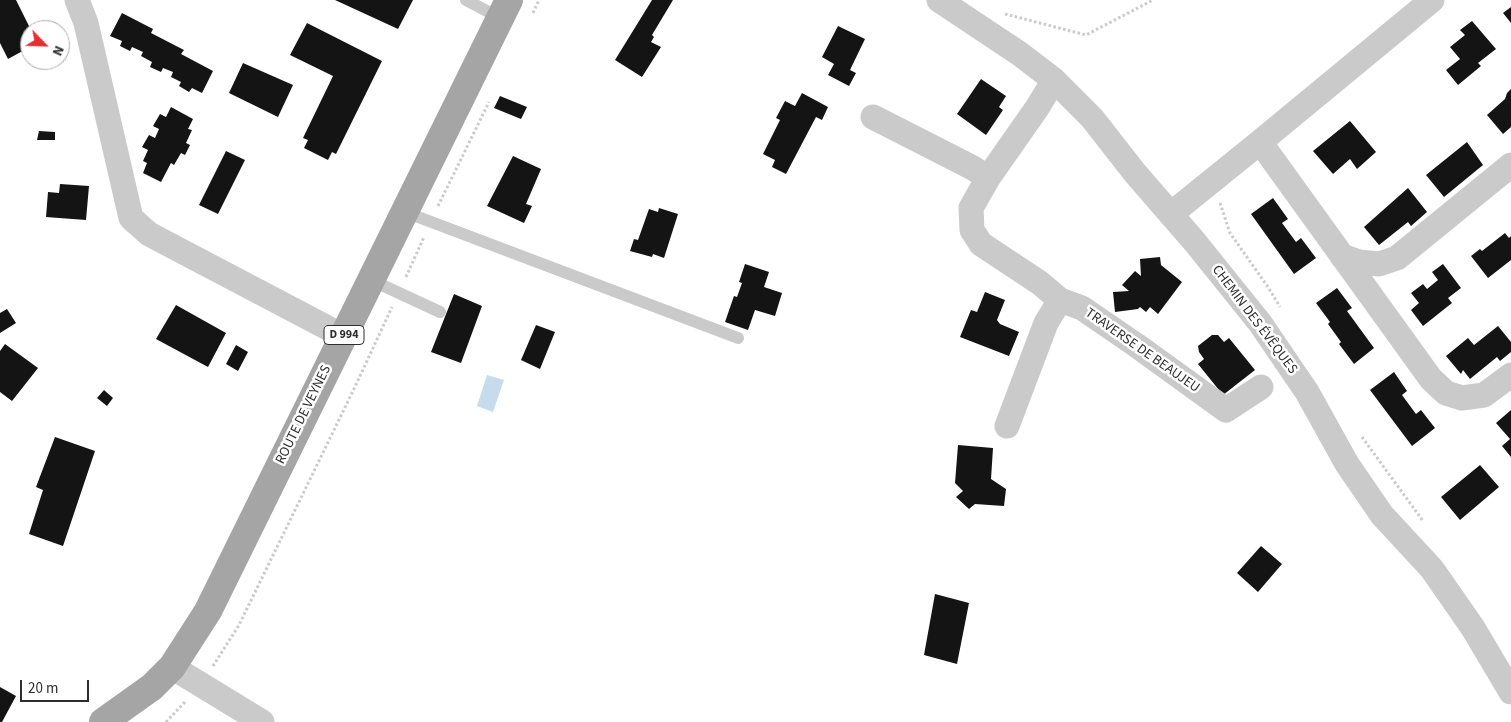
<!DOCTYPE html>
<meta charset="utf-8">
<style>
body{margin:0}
#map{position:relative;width:1511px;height:722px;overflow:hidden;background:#fff;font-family:"Source Sans 3",sans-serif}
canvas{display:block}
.north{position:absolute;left:20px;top:20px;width:50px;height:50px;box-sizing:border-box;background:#fff;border:1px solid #ababab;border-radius:50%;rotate:114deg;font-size:14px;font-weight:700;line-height:20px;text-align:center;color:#2d2d2d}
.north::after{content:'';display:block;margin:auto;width:18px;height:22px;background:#e82c30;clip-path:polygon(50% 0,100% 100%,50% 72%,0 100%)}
.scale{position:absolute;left:20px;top:680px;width:69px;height:22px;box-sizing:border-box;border:2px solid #2d2d2d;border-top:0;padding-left:6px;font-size:15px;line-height:18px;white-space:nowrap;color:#2d2d2d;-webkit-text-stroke:4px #fff;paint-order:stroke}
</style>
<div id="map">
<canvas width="1511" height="722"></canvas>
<div class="north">N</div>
<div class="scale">20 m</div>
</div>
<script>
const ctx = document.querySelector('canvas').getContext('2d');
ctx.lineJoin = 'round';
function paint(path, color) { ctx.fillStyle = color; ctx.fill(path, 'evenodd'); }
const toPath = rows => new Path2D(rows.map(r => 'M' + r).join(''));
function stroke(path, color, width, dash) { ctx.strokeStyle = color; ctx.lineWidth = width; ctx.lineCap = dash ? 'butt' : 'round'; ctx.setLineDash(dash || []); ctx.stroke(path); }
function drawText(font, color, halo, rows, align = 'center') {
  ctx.font = font + ' "Source Sans 3",sans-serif'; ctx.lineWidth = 5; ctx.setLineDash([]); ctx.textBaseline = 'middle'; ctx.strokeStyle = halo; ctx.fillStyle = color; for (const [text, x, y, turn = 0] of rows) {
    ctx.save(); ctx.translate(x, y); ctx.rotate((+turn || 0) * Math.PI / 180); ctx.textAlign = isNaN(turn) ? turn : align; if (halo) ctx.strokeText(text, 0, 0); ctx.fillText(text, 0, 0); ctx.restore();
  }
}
const water = toPath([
 [487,375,504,380,493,412,477,406]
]);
const building = toPath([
 [0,0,16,0,31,30,30,30,30,47,8,59,0,43],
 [335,0,413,0,398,29],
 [652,0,673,0,652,35,654,37,651,42,661,47,642,77,615,60],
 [1511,7,1511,23,1503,13],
 [122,13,153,29,151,33,184,50,181,54,213,71,202,93,192,88,189,92,179,86,181,82,171,77,173,72,163,68,161,72,150,67,152,62,141,56,143,52,132,47,130,51,120,46,122,41,110,36],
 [1472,21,1496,49,1478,63,1481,66,1458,85,1446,70,1460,59,1450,47,1465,35,1460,30],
 [307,23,382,61,336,154,332,152,328,160,304,148,308,140,303,138,333,76,290,55],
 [838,26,865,39,850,70,856,73,849,86,828,75,834,64,822,57],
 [243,63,293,85,278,117,229,93],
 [981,79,1006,96,999,107,1003,110,986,135,957,114],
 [1511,89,1511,127,1503,134,1487,115,1505,99,1507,93],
 [802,93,828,107,822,120,816,117,786,174,772,167,775,160,763,154,780,120,776,118,785,101,795,106],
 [500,96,527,107,521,119,494,108],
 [171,107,193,119,188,129,192,130,186,143,190,145,185,155,181,153,174,165,171,163,161,182,143,173,147,163,143,161,148,150,142,147,149,135,155,138,159,129,153,126,160,114,166,117],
 [1350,121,1376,152,1357,169,1350,159,1333,174,1313,151],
 [39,131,55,132,55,140,37,140],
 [1467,142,1483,165,1444,197,1426,175],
 [226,151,245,160,218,214,199,205],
 [513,156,541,169,526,204,532,206,524,223,487,206],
 [60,184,89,186,86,220,46,217,48,192,59,193],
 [1408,188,1427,212,1411,226,1408,222,1379,245,1364,227],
 [1273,198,1288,219,1282,223,1296,242,1301,238,1316,258,1294,274,1251,214],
 [659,208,678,214,664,258,653,254,652,257,630,251,634,239,638,240,649,209,658,212],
 [1505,233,1509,238,1511,236,1511,260,1488,278,1471,256,1480,249,1482,251],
 [1160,257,1161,265,1182,282,1158,314,1150,307,1146,312,1140,307,1138,309,1115,312,1113,292,1129,291,1122,285,1135,271,1141,276,1140,259],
 [745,264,769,272,764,287,782,293,775,316,755,310,748,330,725,322,734,296,737,297,742,283,739,282],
 [1443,264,1461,288,1448,298,1452,303,1423,326,1411,310,1419,303,1411,293,1423,284,1427,289,1438,280,1432,272],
 [1337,288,1352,308,1347,311,1374,348,1354,364,1339,344,1341,342,1328,324,1330,322,1316,303],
 [985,292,1005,300,997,320,1000,324,1019,332,1009,356,960,337,971,310,977,312],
 [454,294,482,306,461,363,431,352],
 [176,305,226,333,208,367,156,339],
 [7,309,16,323,0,333,0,313],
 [536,325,555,332,540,369,521,360],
 [1498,326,1511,342,1511,352,1500,361,1497,357,1470,379,1463,370,1461,374,1446,356,1468,338,1474,345],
 [1212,335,1218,335,1224,342,1229,338,1255,370,1223,395,1198,364,1204,359,1199,352,1198,346],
 [5,344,38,368,12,401,0,392,0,351],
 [236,345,248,352,238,371,226,364],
 [1394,372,1407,391,1402,395,1416,414,1421,410,1435,428,1412,446,1370,390],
 [104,390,113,398,107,406,97,398],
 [1511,410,1511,457,1502,446,1510,439,1496,423],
 [55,437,95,451,63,546,29,534,43,490,36,487],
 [958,445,993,448,991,479,1006,489,1004,506,975,504,969,509,956,497,963,491,955,483],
 [1480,465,1499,487,1460,520,1441,497],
 [1261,546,1282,564,1258,592,1237,573],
 [935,594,969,603,957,664,924,655],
 [0,687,16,696,2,722,0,722]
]);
const path = toPath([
 [533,13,539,0],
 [1005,14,1086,35,1153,0],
 [1220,203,1230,233,1268,287,1280,307],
 [438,206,489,102],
 [406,277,424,237],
 [1362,437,1423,521],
 [213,666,239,625,354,389,392,307],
 [166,722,185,702]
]);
const service = toPath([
 [466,0,500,18],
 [405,212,738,338],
 [371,280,440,312]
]);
const minor = toPath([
 [77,0,86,23,131,218,149,234,343,336],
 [939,0,1020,54,1054,80,1092,118,1135,173,1194,241,1260,323,1307,392,1347,464,1382,515,1432,569,1473,628,1511,692],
 [1054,80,1037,108,988,178,971,208,972,230,981,244,1040,283,1060,300,1082,308,1136,345,1226,410,1261,387],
 [873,117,973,168,988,178],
 [1260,142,1431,379,1446,393,1462,398,1484,395,1511,375],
 [1171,214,1260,142,1432,0],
 [1342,256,1359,262,1379,264,1397,258,1511,165],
 [1007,426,1046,323,1060,300],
 [172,667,262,722]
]);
const primary = toPath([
 [103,722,152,687,172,667,208,611,509,0]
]);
const shields = [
 [344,335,40]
];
const shieldNames = [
 ["D 994",344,335]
];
const streetNames = [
 ["CHEMIN DES ÉVÊQUES",1254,320,53],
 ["TRAVERSE DE BEAUJEU",1142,351,35],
 ["ROUTE DE VEYNES",304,415,-64]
];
paint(water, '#c6dbec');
paint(building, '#141414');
stroke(path, '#cacaca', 3, [2.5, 2.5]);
stroke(service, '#cacaca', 12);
stroke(minor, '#cacaca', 25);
stroke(primary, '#a5a5a5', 28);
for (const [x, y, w] of shields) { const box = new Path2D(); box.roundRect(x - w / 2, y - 9.5, w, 19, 4); ctx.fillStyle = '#fff'; ctx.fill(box); stroke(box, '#2d2d2d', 1); }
drawText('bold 12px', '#2d2d2d', null, shieldNames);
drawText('14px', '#2d2d2d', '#fff', streetNames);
</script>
